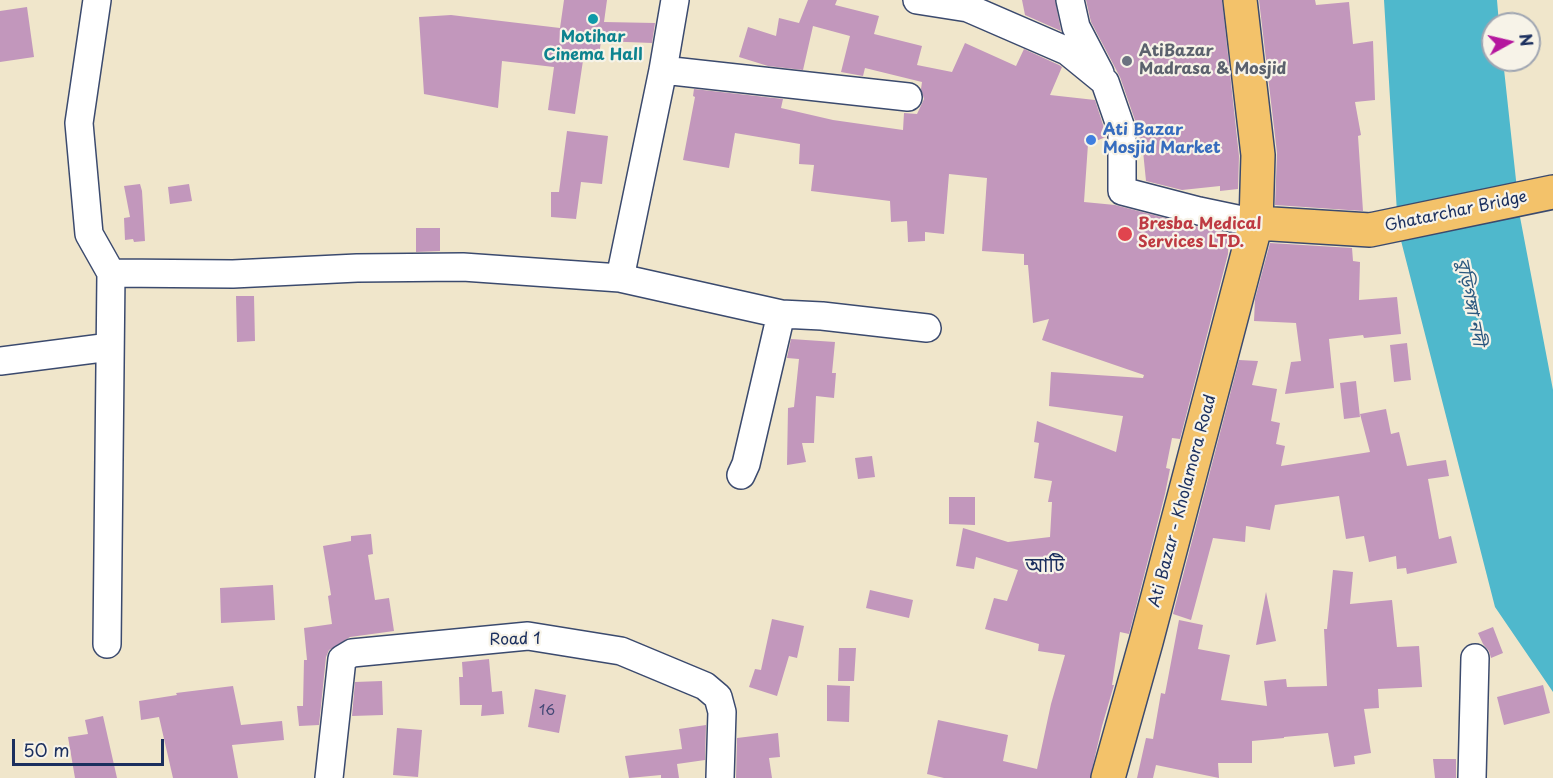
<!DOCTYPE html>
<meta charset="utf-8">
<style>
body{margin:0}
#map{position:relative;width:1553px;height:778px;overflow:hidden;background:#f0e6cb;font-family:"Playpen Sans",sans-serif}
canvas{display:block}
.north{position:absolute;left:1481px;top:12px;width:60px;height:60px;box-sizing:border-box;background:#f7f3e8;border:2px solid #9fa5b1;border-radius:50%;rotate:82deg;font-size:16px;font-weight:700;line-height:24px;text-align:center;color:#1b2f5e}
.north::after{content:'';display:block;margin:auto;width:21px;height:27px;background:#b5179e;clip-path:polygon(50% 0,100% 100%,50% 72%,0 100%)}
.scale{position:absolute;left:12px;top:739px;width:152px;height:27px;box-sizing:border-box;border:3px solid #1b2f5e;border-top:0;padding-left:8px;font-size:18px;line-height:21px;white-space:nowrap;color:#1b2f5e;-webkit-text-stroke:4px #f7f3e8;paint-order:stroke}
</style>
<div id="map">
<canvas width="1553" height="778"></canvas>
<div class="north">N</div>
<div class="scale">50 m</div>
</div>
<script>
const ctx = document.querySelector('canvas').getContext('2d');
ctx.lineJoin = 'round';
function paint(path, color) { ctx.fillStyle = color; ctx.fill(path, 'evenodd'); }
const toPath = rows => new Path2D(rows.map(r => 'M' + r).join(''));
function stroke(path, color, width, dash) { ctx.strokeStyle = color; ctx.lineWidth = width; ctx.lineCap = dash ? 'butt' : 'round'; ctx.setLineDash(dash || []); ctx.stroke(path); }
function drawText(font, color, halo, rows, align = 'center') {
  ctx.font = font + ' "Playpen Sans","Noto Sans Bengali",sans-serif'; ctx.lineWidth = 4.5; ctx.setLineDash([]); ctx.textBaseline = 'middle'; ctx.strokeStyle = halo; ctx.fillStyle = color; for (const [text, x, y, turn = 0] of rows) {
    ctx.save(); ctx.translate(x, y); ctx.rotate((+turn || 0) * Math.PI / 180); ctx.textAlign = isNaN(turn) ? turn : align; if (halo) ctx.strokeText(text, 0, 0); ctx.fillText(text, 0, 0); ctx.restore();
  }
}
const water = toPath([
 [1384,0,1497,0,1499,24,1493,24,1493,60,1503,60,1520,217,1553,390,1553,692,1495,607,1398,229]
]);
const building = toPath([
 [564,0,607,0,604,22,655,23,652,43,601,41,599,56,584,54,575,114,548,110,554,67,502,61,498,108,424,94,419,17,451,15,560,28],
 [808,0,837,0,835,5,879,16,874,34,922,46,917,65,952,72,965,43,1016,66,1024,49,1059,65,1062,67,1050,95,1095,100,1106,134,1106,137,1088,144,1084,202,1115,205,1169,219,1168,225,1190,225,1229,233,1228,254,1180,439,1172,438,1166,468,1170,469,1165,494,1129,634,1120,632,1112,685,1114,685,1102,726,1090,778,944,778,927,774,938,720,1008,735,1003,761,1037,769,1051,704,1065,655,1038,651,1039,644,985,629,994,598,1007,601,1018,570,976,557,974,569,956,566,963,528,1008,542,1050,537,1052,502,1048,502,1052,481,1034,478,1039,443,1034,442,1037,421,1116,452,1123,416,1049,406,1051,372,1143,378,1144,375,1042,340,1049,319,1033,323,1028,265,1024,265,1024,254,982,251,987,178,949,174,944,234,925,232,925,241,908,242,907,221,891,222,890,201,811,191,814,165,799,164,800,144,735,133,729,168,683,160,695,97,693,96,694,89,783,99,781,108,833,120,903,130,904,113,917,114,924,99,921,89,922,82,865,68,863,76,841,72,850,36,813,26,803,70,768,66,739,57,748,27,776,36,779,18,799,23],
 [1022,0,1055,0,1061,31,1025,15],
 [1086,0,1222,0,1239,156,1238,189,1220,191,1220,186,1182,190,1146,181,1142,141,1139,142,1137,126,1120,77,1091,22],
 [1259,0,1315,0,1316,5,1349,2,1353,44,1373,41,1375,100,1355,102,1361,135,1358,136,1363,211,1275,205,1277,153],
 [27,7,34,57,0,62,0,11],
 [567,131,608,136,602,184,581,182,576,219,551,217,551,192,559,192],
 [140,184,142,191,145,241,134,242,133,239,125,240,124,218,130,217,124,186],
 [189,184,192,201,170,204,168,187],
 [416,228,440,228,440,251,416,252],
 [1270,243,1352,248,1353,261,1360,262,1359,300,1397,297,1401,334,1364,338,1363,335,1329,339,1334,388,1285,394,1291,362,1301,361,1296,323,1254,321,1255,299],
 [236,296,254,296,255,341,237,342],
 [791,339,835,342,832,373,836,373,834,398,816,396,814,443,802,443,806,462,787,465,788,408,794,407,799,359,787,358],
 [1407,343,1411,380,1394,382,1390,345],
 [1239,360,1258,361,1252,385,1277,389,1271,421,1280,423,1276,444,1285,446,1281,466,1370,452,1360,414,1386,409,1391,434,1399,432,1407,466,1446,460,1449,476,1428,479,1439,539,1451,536,1457,563,1407,574,1406,568,1397,569,1396,556,1369,562,1364,536,1346,539,1339,496,1275,505,1270,530,1246,526,1245,542,1213,538,1191,620,1173,614],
 [1356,381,1360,417,1344,419,1340,383],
 [872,456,875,477,858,479,855,458],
 [949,497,975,497,975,525,949,524],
 [371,534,373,554,368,555,375,600,389,598,394,631,350,637,329,650,326,657,319,725,299,726,297,706,303,706,304,660,307,660,304,628,332,624,328,596,331,595,323,546,351,541,351,536],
 [1333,570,1353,572,1350,604,1392,600,1397,647,1419,646,1422,687,1378,689,1379,708,1364,709,1371,753,1354,756,1355,764,1334,767,1328,733,1284,737,1284,738,1252,741,1252,763,1218,763,1219,778,1156,765,1153,778,1137,778,1146,738,1153,739,1161,693,1165,694,1179,620,1203,625,1198,649,1230,655,1221,700,1267,706,1264,681,1286,679,1287,687,1327,686,1324,629,1327,629],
 [273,585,275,620,221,623,220,588],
 [870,590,913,600,909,618,866,608],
 [1266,592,1276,641,1256,645],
 [772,619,804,626,797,658,789,656,777,696,749,687,755,669,761,670],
 [1493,627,1503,653,1491,658,1489,651,1483,644,1478,633],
 [839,648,856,648,854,681,838,681],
 [489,659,492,692,502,691,504,714,481,716,482,705,460,705,459,677,463,677,462,662],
 [382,681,383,715,352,716,355,682],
 [827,685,850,686,849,722,827,721],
 [1543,685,1550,713,1504,725,1497,697],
 [233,686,241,725,282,721,284,740,232,745,238,778,173,778,159,717,141,720,139,701,177,695,176,693],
 [535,689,566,695,559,733,528,727],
 [103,716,117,778,75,778,68,737,88,734,85,720],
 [706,725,705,760,677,764,679,778,661,778,661,775,629,778,625,756,682,749,679,729],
 [397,728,422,730,418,777,393,775],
 [778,733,780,757,769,758,772,778,736,778,737,738],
 [1433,759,1456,759,1456,778,1435,778]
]);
const minor = toPath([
 [97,0,79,123,89,234,111,273,107,644],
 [675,0,663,70,620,278,781,314,822,316,927,328],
 [917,0,968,8,1067,51,1105,82,1122,131,1122,191,1199,211,1256,223],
 [1070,0,1076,27,1100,73],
 [663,70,908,97],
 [111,273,233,274,357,268,463,267,620,278],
 [0,361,110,347],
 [741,475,746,464,781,314],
 [329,778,342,659,352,653,528,636,621,651,705,686,718,697,722,712,720,778],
 [1472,778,1475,658]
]);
const major = toPath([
 [1256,223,1370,230,1553,192],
 [1108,778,1146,642,1256,223,1258,155,1240,0]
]);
const markers = [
 [593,19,6,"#0f9aa8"],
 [1127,61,6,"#6b7280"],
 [1091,140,6,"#3f7fe0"],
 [1125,234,8,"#e0444e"]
];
const numberNames = [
 ["16",547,711]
];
const cultureNames = [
 ["Motihar",593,38],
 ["Cinema Hall",593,56]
];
const worshipNames = [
 ["AtiBazar",1139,52],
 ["Madrasa & Mosjid",1139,70]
];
const shopNames = [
 ["Ati Bazar",1103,131],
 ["Mosjid Market",1103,149]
];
const streetNames = [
 ["Ghatarchar Bridge",1456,212,-12],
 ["Ati Bazar - Kholamora Road",1183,501,-75],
 ["Road 1",515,640,-1]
];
const healthNames = [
 ["Bresba Medical",1138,225],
 ["Services LTD.",1138,243]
];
const waterNames = [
 ["বুড়িগঙ্গা নদী",1470,302,79]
];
const quarterNames = [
 ["আটি",1045,566]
];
paint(water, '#4fb8cc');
paint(building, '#c297bc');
stroke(minor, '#3b4a6e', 30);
stroke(major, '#3b4a6e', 36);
stroke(minor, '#fff', 27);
stroke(major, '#f3c26a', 33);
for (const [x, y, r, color] of markers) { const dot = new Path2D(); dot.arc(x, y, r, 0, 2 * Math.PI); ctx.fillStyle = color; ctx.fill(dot); stroke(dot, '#f7f3e8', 2); }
drawText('14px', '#454976', null, numberNames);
drawText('bold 16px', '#0d838f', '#f7f3e8', cultureNames);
drawText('bold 16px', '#5b616d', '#f7f3e8', worshipNames, 'left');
drawText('bold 16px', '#366cbe', '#f7f3e8', shopNames, 'left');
drawText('16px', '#1b2f5e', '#f7f3e8', streetNames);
drawText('bold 16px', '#be3a42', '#f7f3e8', healthNames, 'left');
drawText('italic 18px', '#2b587f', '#f7f3e8', waterNames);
drawText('20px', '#1b2f5e', '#f7f3e8', quarterNames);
</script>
